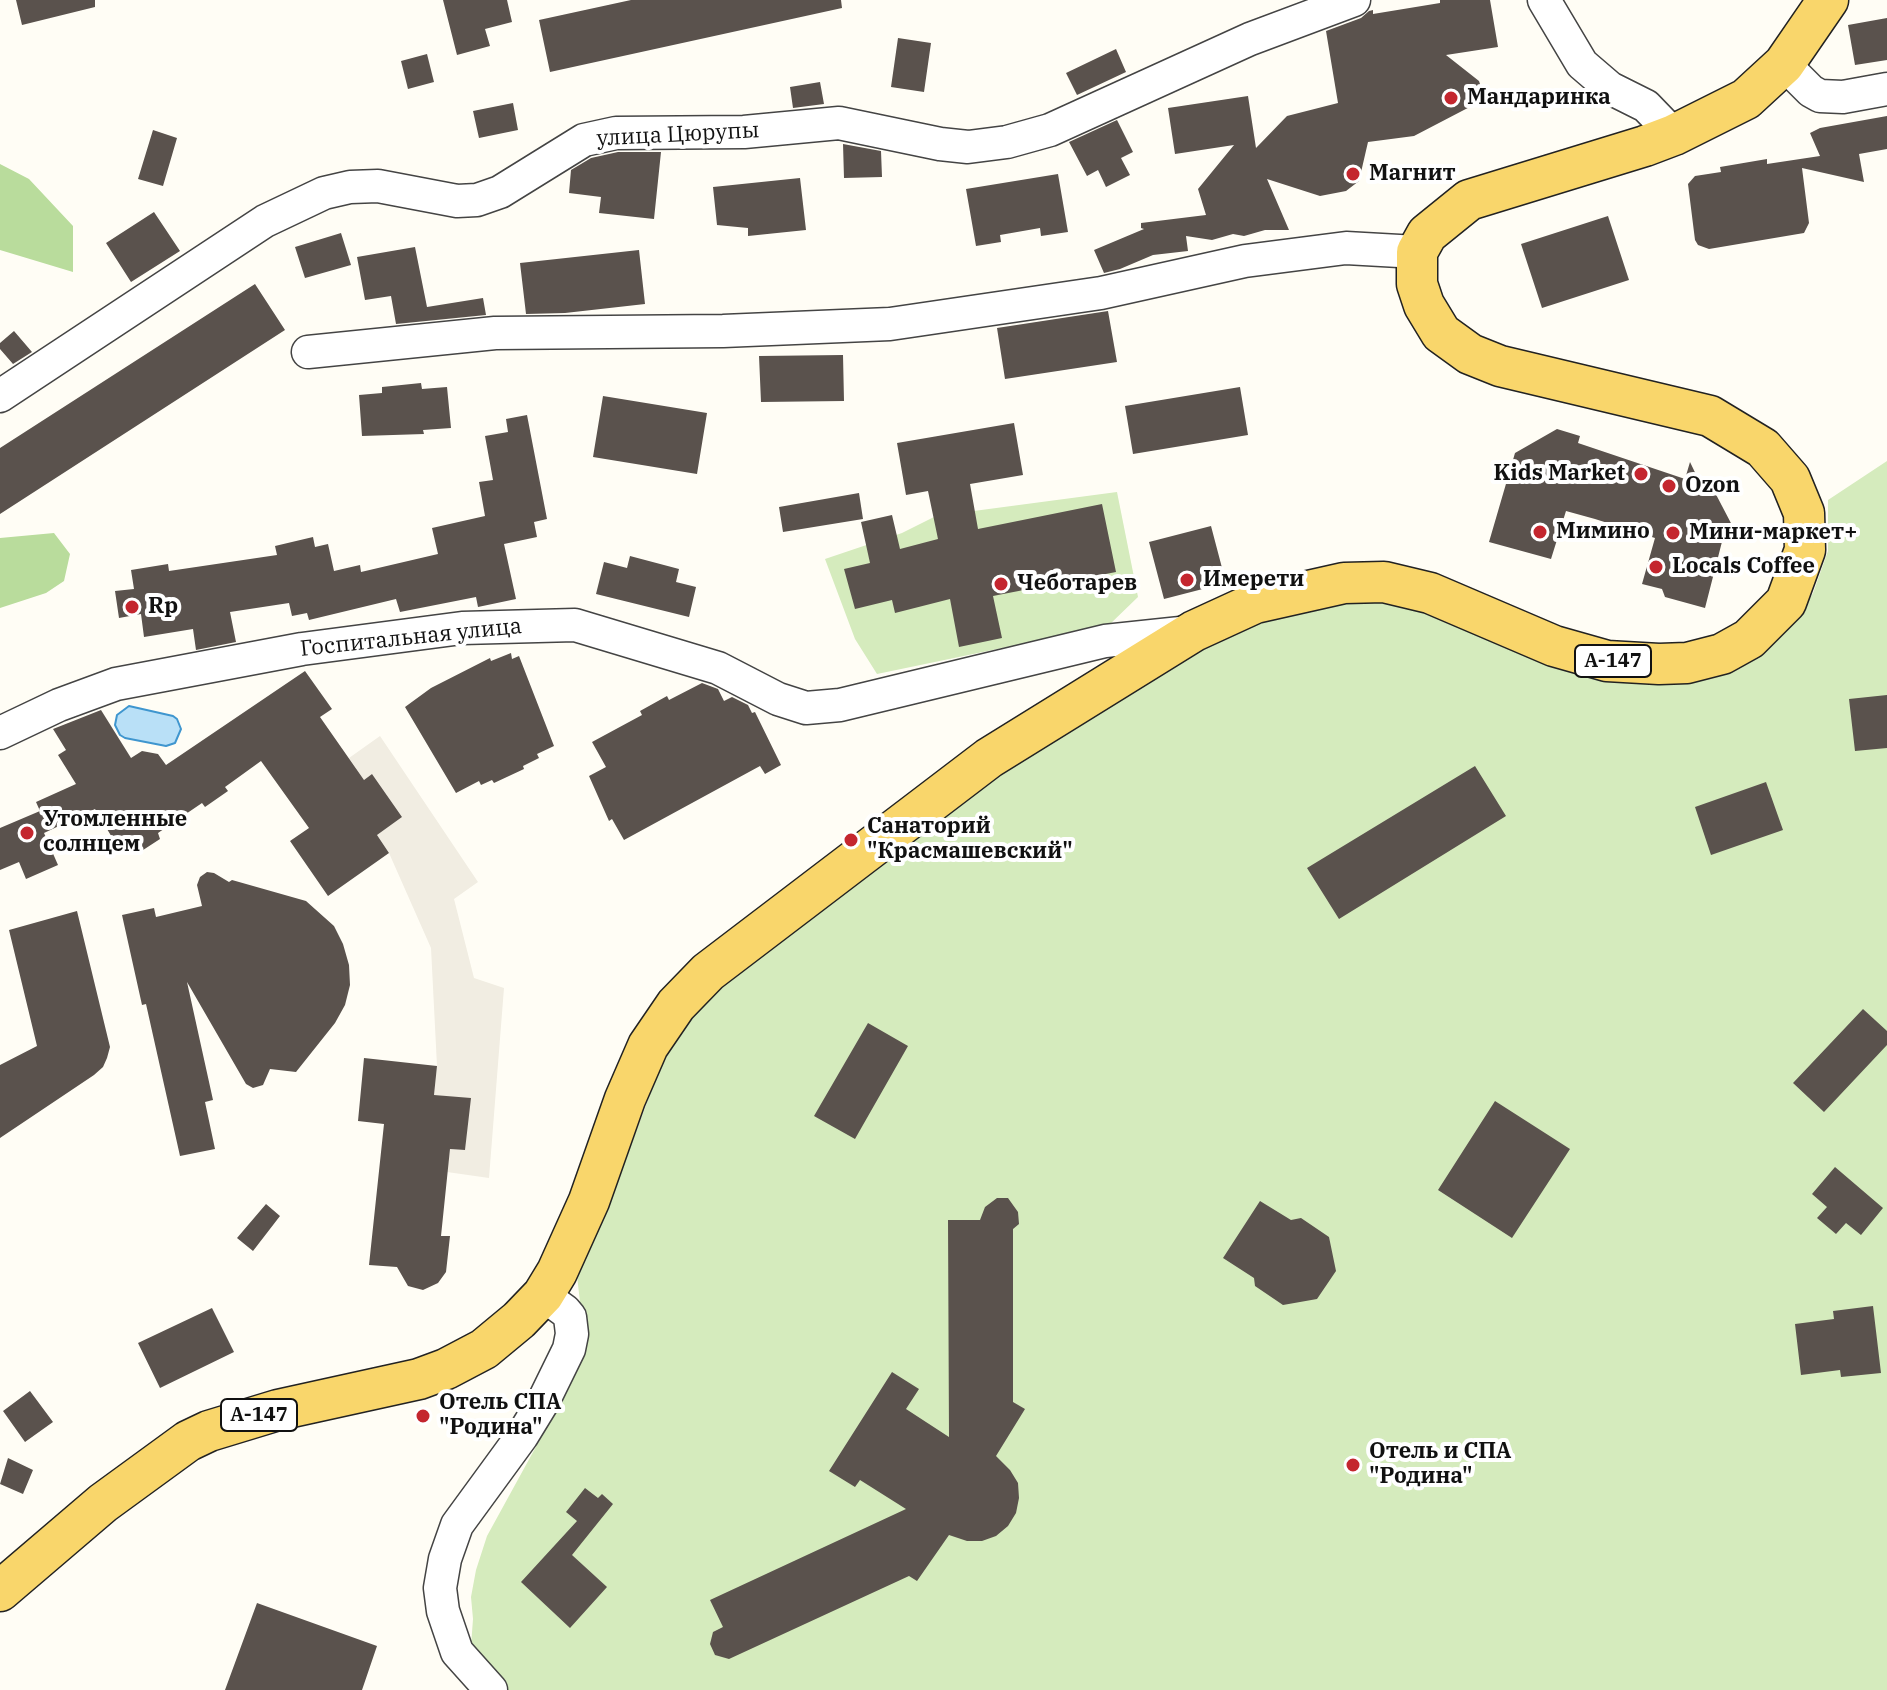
<!DOCTYPE html>
<meta charset="utf-8">
<style>
body{margin:0}
canvas{display:block;background:#fffdf5}
</style>
<canvas width="1887" height="1690"></canvas>
<script>
const ctx = document.querySelector('canvas').getContext('2d');
ctx.lineJoin = 'round';
function paint(path, color) { ctx.fillStyle = color; ctx.fill(path, 'evenodd'); }
const toPath = rows => new Path2D(rows.map(r => 'M' + r).join(''));
function stroke(path, color, width, dash) { ctx.strokeStyle = color; ctx.lineWidth = width; ctx.lineCap = dash ? 'butt' : 'round'; ctx.setLineDash(dash || []); ctx.stroke(path); }
function drawText(font, color, halo, rows, align = 'center') {
  ctx.font = font + ' "IBM Plex Serif",serif'; ctx.lineWidth = 8; ctx.setLineDash([]); ctx.textBaseline = 'middle'; ctx.strokeStyle = halo; ctx.fillStyle = color; for (const [text, x, y, turn = 0] of rows) {
    ctx.save(); ctx.translate(x, y); ctx.rotate((+turn || 0) * Math.PI / 180); ctx.textAlign = isNaN(turn) ? turn : align; if (halo) ctx.strokeText(text, 0, 0); ctx.fillText(text, 0, 0); ctx.restore();
  }
}
const green = toPath([
 [1887,461,1887,1690,503,1690,471,1646,473,1619,471,1597,476,1570,487,1536,555,1412,582,1319,577,1276,613,1193,664,1057,690,1019,721,987,1000,774,1204,647,1263,620,1344,602,1380,600,1425,610,1548,663,1757,656,1783,635,1800,615,1813,593,1828,551,1828,500],
 [1117,492,1138,597,1108,626,877,674,855,639,825,559,902,533,936,516]
]);
const forest = toPath([
 [0,164,29,179,73,226,73,272,0,250],
 [54,533,70,554,64,581,46,593,0,608,0,538]
]);
const plaza = toPath([
 [380,736,478,882,454,899,474,978,504,988,489,1178,447,1172,450,1149,465,1150,470,1099,434,1095,437,1066,431,948,389,853,377,835,402,817,372,774,364,780,349,758]
]);
const water = toPath([
 [129,706,173,716,177,719,181,729,175,743,166,746,125,738,120,735,115,725,117,715,129,706]
]);
const building = toPath([
 [16,0,95,0,95,7,22,25],
 [443,0,507,0,512,22,485,29,490,46,457,55],
 [631,0,841,0,842,8,550,72,539,20],
 [1440,0,1490,0,1498,47,1446,55,1479,81,1485,99,1414,136,1368,142,1359,181,1346,191,1320,196,1267,179,1289,230,1265,230,1244,236,1233,234,1212,240,1186,236,1188,251,1153,255,1120,269,1104,273,1094,250,1144,229,1141,228,1141,223,1206,215,1198,189,1234,145,1175,154,1168,108,1248,96,1256,148,1287,116,1338,103,1326,31,1361,18,1369,11,1373,10,1373,14,1440,3],
 [1887,18,1887,60,1855,65,1848,25],
 [898,38,931,43,924,92,891,87],
 [1116,49,1126,72,1077,95,1066,73],
 [427,54,434,82,408,89,401,61],
 [820,82,824,104,793,108,790,87],
 [513,103,518,130,479,138,473,111],
 [1887,116,1887,149,1859,154,1864,182,1802,168,1809,223,1804,233,1709,249,1698,245,1695,240,1688,184,1695,176,1721,172,1720,167,1767,159,1767,164,1820,156,1810,133,1820,128],
 [1117,120,1133,152,1121,158,1130,175,1106,187,1098,170,1087,176,1069,142],
 [153,130,177,138,163,186,138,179],
 [843,144,881,151,882,177,844,178],
 [618,152,661,152,654,219,599,213,601,197,569,193,571,170,591,158],
 [1058,174,1068,232,1041,236,1040,228,1000,235,1001,242,976,246,966,189],
 [800,178,806,230,748,236,748,228,717,225,713,187],
 [154,212,180,251,131,282,106,243],
 [1608,216,1629,280,1542,308,1521,244],
 [341,233,351,265,305,278,295,247],
 [415,247,427,307,483,298,486,315,396,324,391,296,365,300,357,257],
 [639,250,645,304,565,313,526,314,520,263],
 [255,284,285,330,0,514,0,448],
 [1108,311,1117,362,1005,379,997,328],
 [14,331,32,352,13,364,0,349,0,343],
 [843,355,844,401,761,402,759,356],
 [421,383,422,389,447,387,451,428,423,430,424,434,362,436,359,395,382,393,382,387],
 [1240,387,1248,435,1133,454,1125,406],
 [603,396,707,413,697,474,593,457],
 [527,415,547,519,534,522,537,537,504,544,516,599,478,607,476,597,400,612,396,599,309,620,307,613,292,616,289,603,230,612,236,642,196,650,193,629,144,637,141,614,119,618,115,591,134,589,131,570,168,564,169,571,277,555,275,546,313,537,315,547,328,544,334,571,360,565,361,572,438,554,432,528,485,516,479,482,493,480,485,436,508,432,506,419],
 [1014,423,1023,475,970,484,978,529,1102,504,1116,572,993,596,1002,638,959,647,950,599,895,613,892,600,855,609,844,569,870,563,861,522,892,515,900,549,938,539,928,491,906,495,897,443],
 [1557,429,1580,436,1578,443,1685,479,1690,462,1702,487,1710,483,1733,527,1725,530,1705,608,1665,597,1662,589,1642,584,1655,538,1595,519,1566,511,1551,559,1489,542,1515,453],
 [859,493,863,519,783,532,779,507],
 [1211,526,1226,583,1164,599,1149,542],
 [630,556,679,569,676,582,696,587,689,617,596,594,604,562,627,568],
 [511,653,512,659,519,656,554,746,537,754,539,758,523,766,524,769,494,783,492,780,481,785,479,781,456,793,405,707,431,688,490,658,491,661],
 [305,671,332,709,320,717,364,780,372,774,402,817,377,835,389,853,328,896,290,841,309,828,261,761,225,787,228,791,205,807,202,803,158,833,160,839,140,852,119,849,95,809,44,833,58,865,26,879,19,862,0,870,0,828,40,811,36,802,76,784,58,755,66,750,53,729,101,710,131,758,142,751,158,754,166,765],
 [702,683,718,689,724,701,732,697,748,705,752,713,755,712,781,765,765,774,760,766,624,840,612,819,609,821,589,776,606,767,592,742,642,715,640,711,667,696,669,700],
 [1887,695,1887,748,1855,751,1849,699],
 [1475,766,1506,816,1339,919,1307,868],
 [1766,782,1783,830,1711,855,1695,807],
 [207,872,214,873,229,882,232,880,306,901,334,926,343,944,349,965,350,985,345,1005,335,1023,296,1072,270,1069,263,1085,253,1088,246,1084,187,982,213,1100,205,1102,215,1149,180,1156,146,1004,142,1005,122,915,154,908,156,917,202,906,197,885,200,877],
 [77,911,110,1047,107,1058,103,1067,94,1075,0,1138,0,1065,37,1046,9,930],
 [1863,1009,1887,1031,1887,1045,1824,1112,1793,1083],
 [868,1023,908,1046,855,1139,814,1116],
 [364,1058,437,1066,434,1095,471,1098,465,1150,450,1149,441,1236,450,1236,446,1272,438,1283,423,1290,408,1286,397,1267,369,1265,384,1124,358,1121],
 [1495,1101,1570,1149,1512,1238,1438,1190],
 [1835,1167,1883,1208,1861,1235,1846,1223,1836,1234,1817,1218,1827,1207,1812,1194],
 [997,1198,1008,1198,1018,1212,1019,1224,1013,1229,1013,1402,1025,1409,996,1456,1010,1470,1018,1483,1019,1498,1016,1513,1008,1526,996,1536,982,1541,967,1541,949,1535,917,1581,909,1576,729,1659,715,1655,710,1644,713,1632,723,1627,710,1600,906,1509,860,1480,855,1487,829,1471,892,1372,919,1389,906,1409,949,1437,948,1220,980,1220,985,1207],
 [1260,1201,1291,1220,1301,1218,1329,1237,1336,1271,1317,1299,1283,1305,1255,1286,1254,1278,1223,1258],
 [266,1204,280,1216,253,1251,237,1238],
 [1873,1306,1881,1373,1841,1377,1840,1370,1801,1375,1795,1324,1834,1319,1833,1311],
 [212,1308,234,1352,160,1388,138,1343],
 [30,1391,53,1422,25,1442,3,1411],
 [8,1458,33,1470,23,1494,0,1484],
 [585,1488,598,1498,602,1494,613,1504,572,1555,607,1587,570,1628,521,1582,577,1521,566,1512],
 [257,1603,377,1646,362,1690,225,1690]
]);
const minor = toPath([
 [1544,0,1582,64,1610,88,1646,106,1674,135],
 [1784,64,1811,91,1820,96,1843,97,1887,89],
 [308,352,495,333,723,331,890,324,1101,293,1245,261,1346,248,1417,252],
 [0,396,265,221,324,193,350,187,378,186,457,201,477,200,500,192,584,140,616,133,744,132,839,123,940,144,968,147,1007,142,1050,130,1250,39,1354,0],
 [0,733,59,705,116,684,302,649,462,628,575,625,718,668,778,699,806,708,840,705,1105,641,1190,632],
 [491,1690,457,1652,443,1611,440,1588,445,1559,457,1525,522,1436,544,1400,569,1349,572,1334,570,1317,565,1311,543,1295]
]);
const major = toPath([
 [0,1591,103,1503,188,1441,209,1431,278,1410,419,1379,446,1369,484,1349,519,1320,543,1295,557,1272,589,1201,625,1099,648,1046,676,1005,708,972,989,758,1194,631,1255,603,1344,583,1384,582,1430,593,1554,646,1607,661,1659,664,1687,663,1722,654,1749,639,1786,602,1805,550,1804,513,1790,479,1763,448,1710,416,1500,366,1470,354,1441,333,1424,305,1417,284,1417,252,1427,234,1469,200,1645,146,1674,135,1746,99,1784,64,1828,0]
]);
const markers = [
 [1451,98,8,"#c4262e"],
 [1353,174,8,"#c4262e"],
 [1641,474,8,"#c4262e"],
 [1669,486,8,"#c4262e"],
 [1540,532,8,"#c4262e"],
 [1673,533,8,"#c4262e"],
 [1656,567,8,"#c4262e"],
 [1187,580,8,"#c4262e"],
 [1001,584,8,"#c4262e"],
 [132,607,8,"#c4262e"],
 [27,833,8,"#c4262e"],
 [851,840,8,"#c4262e"],
 [423,1416,8,"#c4262e"],
 [1353,1465,8,"#c4262e"]
];
const shields = [
 [1613,661,76],
 [259,1415,76]
];
const shieldNames = [
 ["А-147",1613,661],
 ["А-147",259,1415]
];
const poiNames = [
 ["Мандаринка",1467,98],
 ["Магнит",1369,174],
 ["Kids Market",1625,474,"right"],
 ["Ozon",1685,486],
 ["Мимино",1556,532],
 ["Мини-маркет+",1689,533],
 ["Locals Coffee",1672,567],
 ["Имерети",1203,580],
 ["Чеботарев",1017,584],
 ["Rp",148,607],
 ["Утомленные",43,820],
 ["солнцем",43,845],
 ["Санаторий",867,827],
 ["\"Красмашевский\"",867,852],
 ["Отель СПА",439,1403],
 ["\"Родина\"",439,1428],
 ["Отель и СПА",1369,1452],
 ["\"Родина\"",1369,1477]
];
const streetNames = [
 ["улица Цюрупы",678,135,-3],
 ["Госпитальная улица",411,638,-6]
];
paint(green, '#d5ebbd');
paint(forest, '#b9dc9c');
paint(plaza, '#f1ede2');
paint(water, '#b9e0f7');
stroke(water, '#3f96cf', 2);
paint(building, '#5a524d');
stroke(minor, '#444', 35);
stroke(major, '#222', 43);
stroke(minor, '#fff', 32);
stroke(major, '#f9d66b', 40);
for (const [x, y, r, color] of markers) { const dot = new Path2D(); dot.arc(x, y, r, 0, 2 * Math.PI); ctx.fillStyle = color; ctx.fill(dot); stroke(dot, '#fff', 3); }
for (const [x, y, w] of shields) { const box = new Path2D(); box.roundRect(x - w / 2, y - 16, w, 32, 6); ctx.fillStyle = '#fff'; ctx.fill(box); stroke(box, '#111', 2); }
drawText('bold 20px', '#111', null, shieldNames);
drawText('bold 22px', '#111', '#fff', poiNames, 'left');
drawText('22px', '#111', '#fff', streetNames);
</script>
